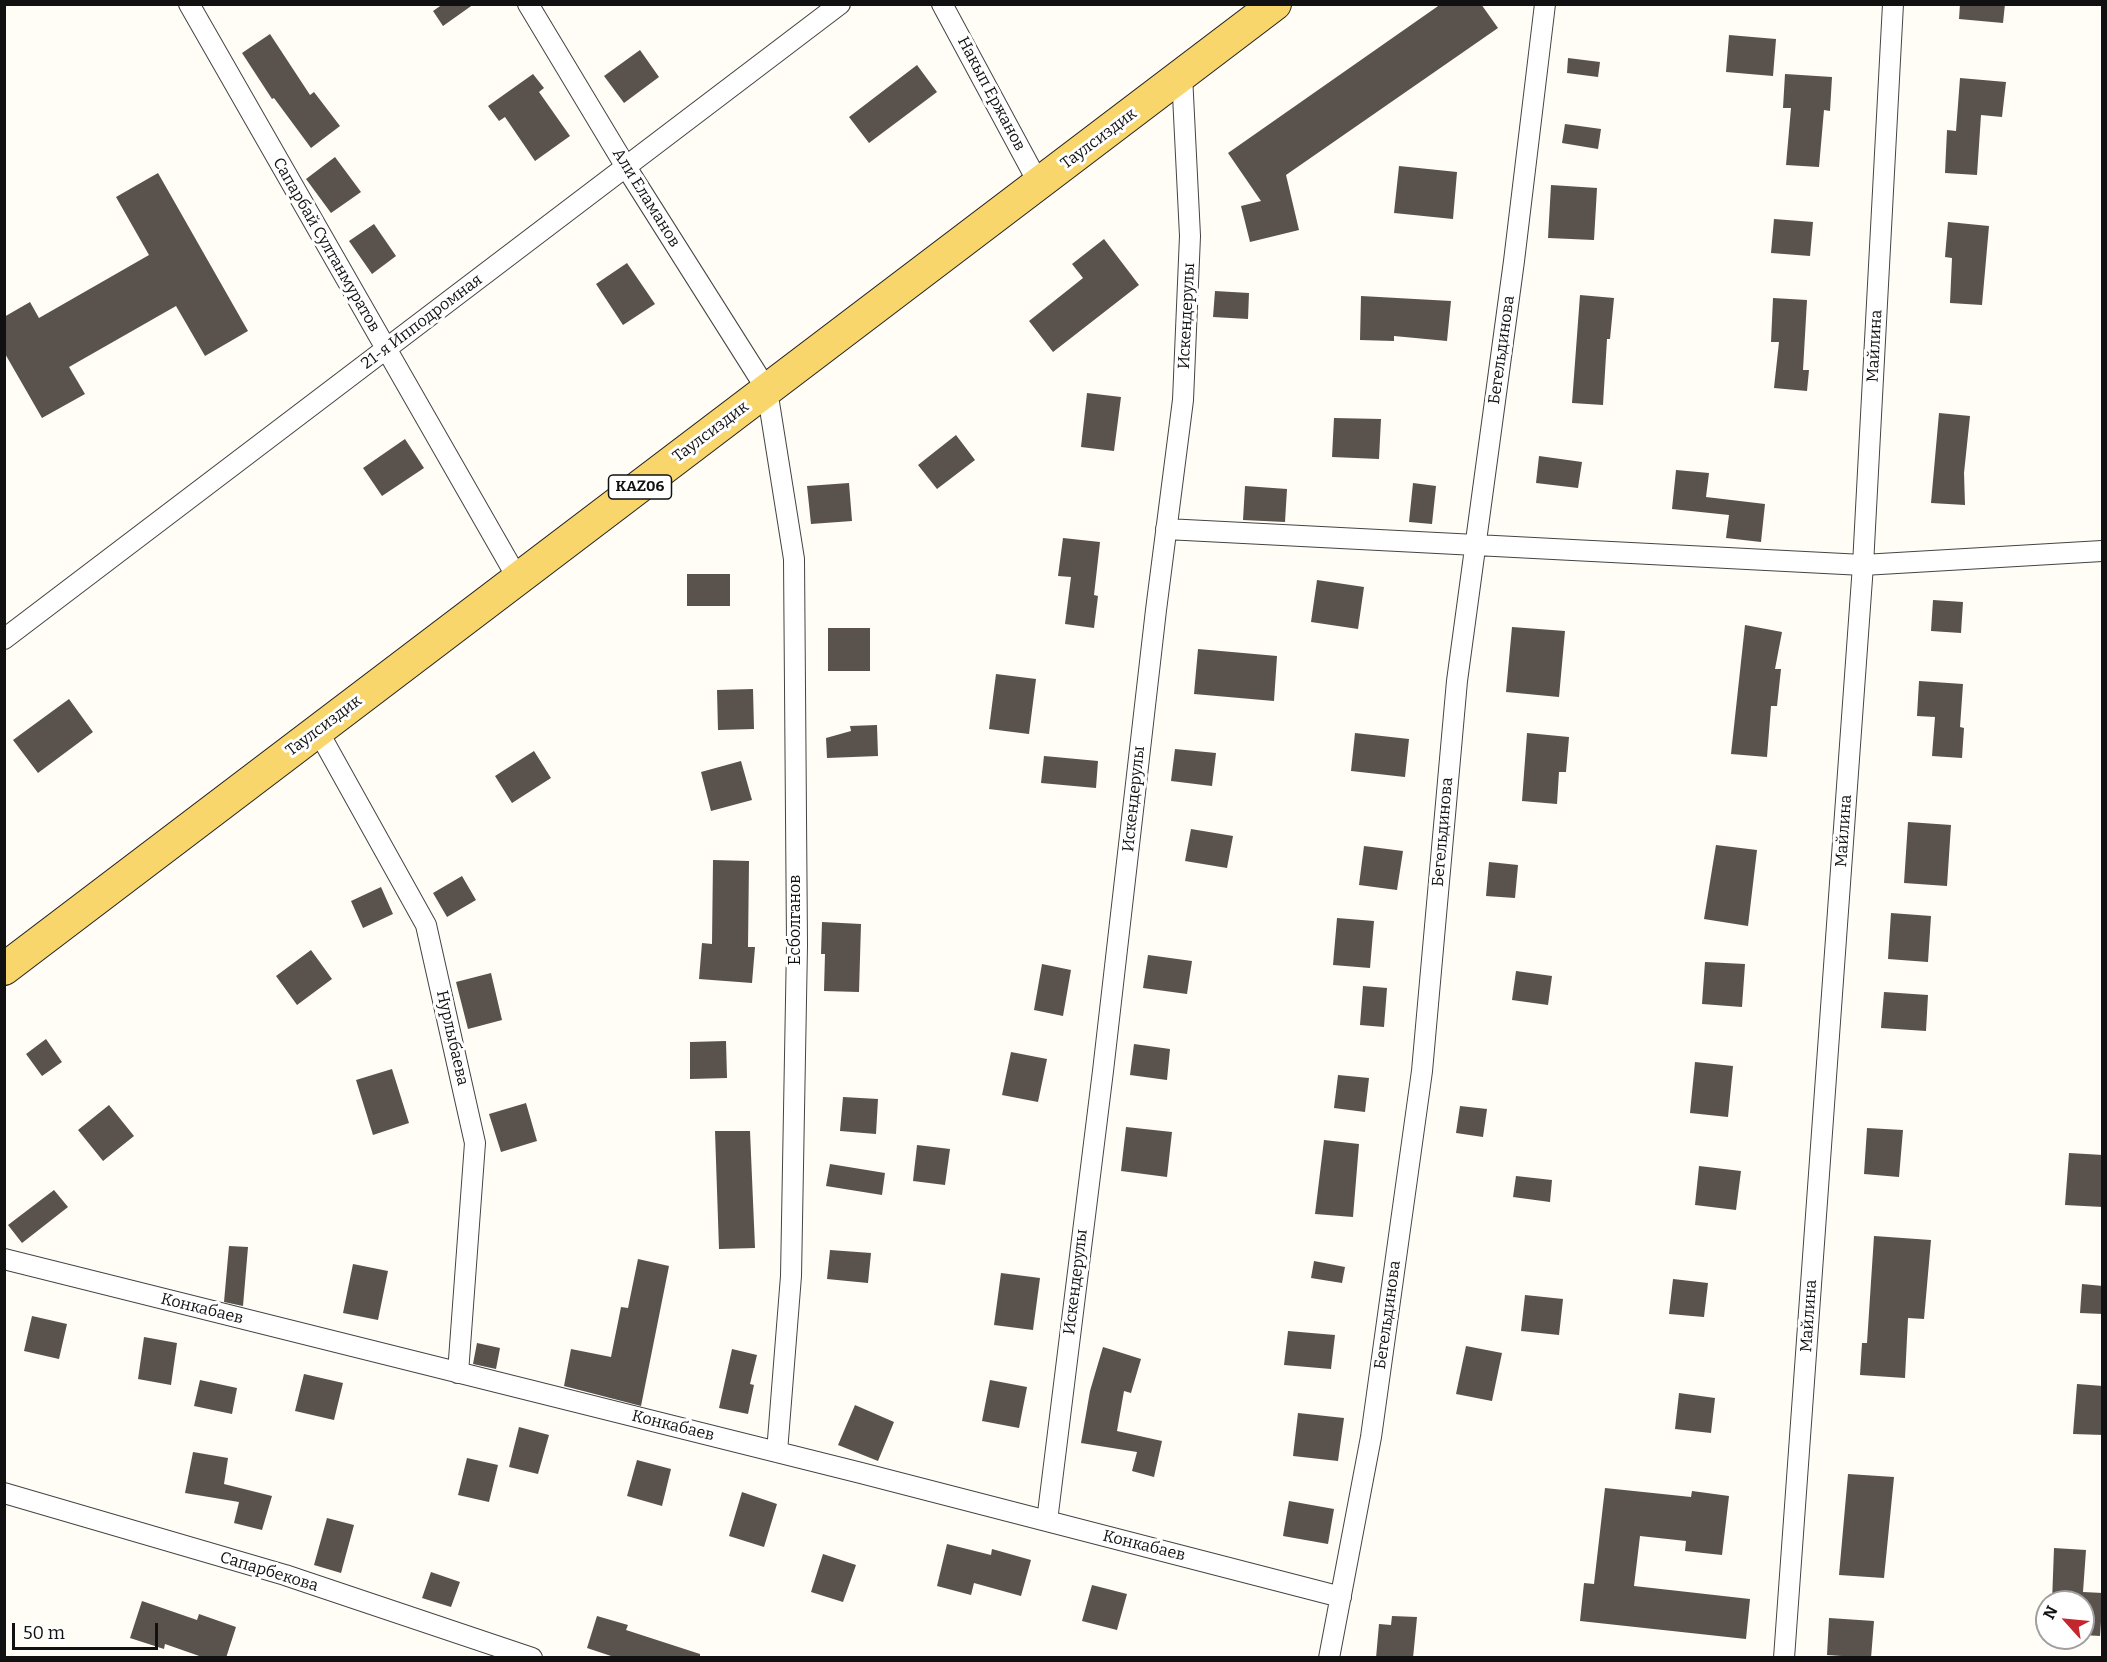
<!DOCTYPE html>
<meta charset="utf-8">
<style>
body{margin:0}
#map{position:relative;width:2107px;height:1662px;overflow:hidden;background:#fffdf5;font-family:Bitter,serif}
canvas{display:block}
.frame{position:absolute;inset:0;border:6px solid #111;pointer-events:none}
.north{position:absolute;left:2035px;top:1590px;width:60px;height:60px;box-sizing:border-box;background:#fff;border:2px solid #a0a0a0;border-radius:50%;rotate:297deg;font-size:16px;font-weight:700;line-height:24px;text-align:center;color:#111}
.north::after{content:'';display:block;margin:auto;width:21px;height:27px;background:#c4262e;clip-path:polygon(50% 0,100% 100%,50% 72%,0 100%)}
.scale{position:absolute;left:12px;top:1623px;width:146px;height:27px;box-sizing:border-box;border:3px solid #111;border-top:0;padding-left:8px;font-size:18px;line-height:21px;white-space:nowrap;color:#111;-webkit-text-stroke:4px #fff;paint-order:stroke}
</style>
<div id="map">
<canvas width="2107" height="1662"></canvas>
<div class="frame"></div>
<div class="north">N</div>
<div class="scale">50 m</div>
</div>
<script>
const ctx = document.querySelector('canvas').getContext('2d');
ctx.lineJoin = 'round';
function paint(path, color) { ctx.fillStyle = color; ctx.fill(path, 'evenodd'); }
const toPath = rows => new Path2D(rows.map(r => 'M' + r).join(''));
function stroke(path, color, width, dash) { ctx.strokeStyle = color; ctx.lineWidth = width; ctx.lineCap = dash ? 'butt' : 'round'; ctx.setLineDash(dash || []); ctx.stroke(path); }
function drawText(font, color, halo, rows, align = 'center') {
  ctx.font = font + ' Bitter,serif'; ctx.lineWidth = 6; ctx.setLineDash([]); ctx.textBaseline = 'middle'; ctx.strokeStyle = halo; ctx.fillStyle = color; for (const [text, x, y, turn = 0] of rows) {
    ctx.save(); ctx.translate(x, y); ctx.rotate((+turn || 0) * Math.PI / 180); ctx.textAlign = isNaN(turn) ? turn : align; if (halo) ctx.strokeText(text, 0, 0); ctx.fillText(text, 0, 0); ctx.restore();
  }
}
const building = toPath([
 [443,4,474,4,443,26,433,11],
 [1441,4,1481,4,1498,28,1286,175,1299,230,1250,242,1241,206,1261,201,1228,153],
 [1960,4,2005,4,2003,23,1959,19],
 [270,34,310,95,314,92,340,126,311,148,274,98,272,99,242,53],
 [1729,35,1776,39,1773,76,1726,72],
 [640,50,659,77,624,103,604,76],
 [1568,58,1600,62,1598,77,1567,73],
 [917,65,937,92,869,143,849,117],
 [533,74,544,88,539,92,570,136,535,161,505,117,499,121,488,106],
 [1785,74,1832,77,1830,111,1824,110,1819,167,1786,165,1791,108,1783,108],
 [1960,78,2006,82,2002,117,1981,115,1977,175,1945,173,1947,130,1956,131],
 [1565,124,1601,129,1598,149,1562,143],
 [335,157,361,192,331,213,306,179],
 [1399,166,1457,172,1453,219,1394,213],
 [158,173,248,331,205,356,176,306,69,367,85,394,42,418,4,352,4,317,30,302,39,318,149,255,116,197],
 [1551,185,1597,188,1594,240,1548,238],
 [1774,219,1813,222,1810,256,1771,253],
 [1948,222,1989,226,1982,305,1950,303,1952,258,1945,257],
 [374,224,396,256,372,274,349,241],
 [1104,239,1139,285,1053,352,1029,321,1083,278,1072,264],
 [627,263,655,304,623,325,596,284],
 [1215,291,1249,293,1248,319,1213,317],
 [1580,295,1614,298,1610,339,1607,339,1603,405,1572,403],
 [1361,296,1451,301,1447,341,1394,336,1394,341,1360,340],
 [1773,298,1807,300,1803,370,1809,370,1807,391,1774,388,1779,342,1771,342],
 [1087,393,1121,397,1114,451,1081,447],
 [1939,413,1970,416,1964,473,1965,505,1931,503],
 [1334,418,1381,419,1379,459,1332,457],
 [956,435,975,460,937,489,918,465],
 [405,439,424,468,382,496,363,468],
 [1539,456,1582,462,1578,488,1536,483],
 [1676,470,1709,473,1706,497,1765,504,1761,542,1726,538,1729,515,1672,509],
 [849,483,852,521,811,524,807,486],
 [1413,483,1436,486,1432,524,1409,522],
 [1245,486,1287,489,1285,522,1243,520],
 [1063,538,1100,542,1094,595,1098,596,1094,628,1065,624,1071,577,1058,576],
 [687,574,730,574,730,606,687,606],
 [1317,580,1364,587,1358,629,1311,622],
 [1933,600,1963,602,1961,633,1931,631],
 [1745,625,1782,632,1775,669,1781,669,1777,706,1771,706,1767,757,1731,754],
 [1512,627,1565,631,1559,697,1506,692],
 [828,628,870,628,870,671,828,671],
 [1198,649,1277,656,1274,701,1194,694],
 [996,674,1036,679,1029,734,989,729],
 [1919,681,1963,684,1960,727,1964,728,1962,758,1932,756,1935,717,1917,716],
 [753,689,754,729,718,730,717,690],
 [69,699,93,732,38,773,13,740],
 [877,725,878,756,827,758,826,738,851,731,850,726],
 [1355,733,1409,739,1405,777,1351,771],
 [1527,733,1569,737,1566,772,1559,772,1557,804,1522,801],
 [1175,749,1216,753,1212,786,1171,781],
 [534,751,551,778,512,803,495,776],
 [1044,756,1098,761,1096,788,1041,783],
 [741,761,752,800,711,811,701,772],
 [1908,822,1951,825,1947,886,1904,883],
 [1191,829,1233,836,1227,868,1185,861],
 [1716,845,1757,850,1748,926,1704,919],
 [1364,846,1403,851,1397,890,1359,885],
 [713,860,749,861,748,947,755,947,752,983,699,979,702,943,712,944],
 [1489,862,1518,865,1515,898,1486,896],
 [462,876,476,900,447,917,433,893],
 [381,887,393,914,363,928,351,901],
 [1891,913,1931,916,1928,962,1888,959],
 [1337,918,1374,921,1370,968,1333,965],
 [822,922,861,924,859,992,824,991,825,954,821,954],
 [311,950,332,979,297,1005,276,976],
 [1148,955,1192,961,1187,994,1143,988],
 [1705,962,1745,964,1742,1007,1702,1004],
 [1042,964,1071,970,1063,1016,1034,1010],
 [1516,971,1552,976,1548,1005,1512,1000],
 [491,973,502,1020,468,1029,456,982],
 [1363,986,1387,988,1384,1027,1360,1025],
 [1884,992,1928,995,1926,1031,1881,1028],
 [46,1039,62,1062,42,1076,26,1054],
 [726,1041,727,1078,690,1079,690,1042],
 [1134,1044,1170,1049,1167,1080,1130,1075],
 [1011,1052,1047,1059,1038,1102,1002,1095],
 [1695,1062,1733,1066,1728,1117,1690,1113],
 [392,1069,409,1123,373,1135,356,1080],
 [1338,1075,1369,1078,1365,1112,1334,1108],
 [843,1097,878,1099,876,1134,840,1131],
 [526,1103,537,1141,501,1152,489,1114],
 [109,1105,134,1136,103,1161,78,1130],
 [1460,1106,1487,1109,1483,1137,1456,1133],
 [1126,1127,1172,1132,1167,1177,1121,1171],
 [1867,1128,1903,1130,1899,1177,1864,1174],
 [715,1131,750,1131,755,1248,719,1249],
 [1324,1140,1359,1144,1353,1217,1315,1214],
 [917,1145,950,1149,945,1185,913,1181],
 [2069,1153,2103,1155,2103,1207,2065,1205],
 [830,1164,885,1173,882,1195,826,1186],
 [1699,1166,1741,1171,1736,1210,1695,1205],
 [1516,1176,1552,1180,1550,1202,1513,1197],
 [54,1190,68,1207,22,1243,8,1225],
 [1874,1236,1931,1240,1924,1319,1908,1318,1905,1378,1860,1375,1862,1343,1867,1343],
 [229,1246,248,1247,243,1306,224,1302],
 [830,1250,871,1253,868,1283,827,1279],
 [638,1259,669,1266,641,1406,564,1386,571,1349,611,1357,621,1307,628,1308],
 [1314,1261,1345,1267,1342,1283,1311,1278],
 [353,1264,388,1271,378,1320,343,1313],
 [1001,1273,1040,1278,1033,1330,994,1325],
 [1673,1279,1708,1283,1704,1317,1669,1314],
 [2082,1284,2103,1286,2103,1314,2080,1313],
 [1525,1295,1563,1299,1559,1335,1521,1331],
 [32,1316,67,1324,59,1359,24,1351],
 [1288,1331,1335,1335,1331,1369,1284,1365],
 [144,1337,177,1343,171,1385,138,1379],
 [477,1343,500,1348,496,1369,473,1364],
 [1466,1346,1502,1353,1492,1401,1456,1394],
 [1103,1347,1141,1359,1131,1393,1124,1391,1117,1431,1162,1441,1154,1477,1132,1471,1137,1452,1081,1443,1090,1391],
 [732,1349,757,1355,750,1384,754,1385,748,1414,719,1408],
 [304,1374,343,1383,334,1420,295,1411],
 [200,1380,237,1388,232,1414,194,1406],
 [990,1380,1027,1387,1019,1428,982,1421],
 [2077,1384,2103,1386,2103,1435,2073,1434],
 [1679,1393,1715,1398,1711,1433,1675,1429],
 [855,1405,894,1422,878,1461,838,1445],
 [1298,1413,1344,1418,1338,1461,1293,1456],
 [519,1427,549,1435,538,1474,509,1467],
 [193,1452,228,1458,224,1484,272,1496,262,1530,234,1523,239,1502,185,1493],
 [467,1458,498,1465,489,1502,458,1495],
 [637,1460,671,1469,662,1506,627,1496],
 [1848,1474,1894,1477,1884,1578,1839,1575],
 [1605,1488,1691,1497,1692,1491,1729,1496,1722,1555,1685,1551,1686,1541,1640,1536,1634,1586,1750,1599,1746,1639,1580,1621,1584,1583,1594,1584],
 [742,1492,777,1504,764,1547,729,1536],
 [1289,1501,1334,1509,1328,1544,1283,1536],
 [327,1518,354,1525,341,1573,314,1565],
 [947,1544,991,1555,992,1549,1031,1560,1021,1596,974,1583,971,1595,937,1586],
 [2054,1548,2086,1550,2083,1592,2103,1593,2100,1636,2083,1635,2083,1595,2083,1602,2052,1602],
 [823,1554,856,1565,843,1602,811,1592],
 [431,1572,460,1582,451,1607,422,1598],
 [1092,1585,1127,1594,1117,1630,1082,1621],
 [142,1601,197,1620,199,1614,236,1627,226,1658,205,1658,165,1644,164,1649,130,1638],
 [597,1616,628,1625,626,1630,700,1654,700,1658,617,1658,587,1648],
 [1392,1616,1417,1617,1413,1658,1376,1658,1379,1624,1391,1625],
 [1829,1618,1874,1621,1871,1658,1827,1655]
]);
const minor = toPath([
 [189,4,518,579],
 [528,4,626,167,767,390,794,559,797,945,791,1276,777,1452],
 [942,4,1039,184],
 [1166,529,1863,565,2102,551],
 [4,639,840,4],
 [318,731,426,925,475,1143,458,1373],
 [4,1259,861,1473,1341,1597],
 [4,1493,285,1575,532,1658],
 [1047,1521,1103,1071,1156,610,1183,400,1190,236,1182,75],
 [1329,1658,1371,1437,1422,1071,1457,681,1514,261,1545,4],
 [1784,1658,1863,565,1893,4]
]);
const primary = toPath([
 [4,969,1275,4]
]);
const shields = [
 [640,487,63]
];
const shieldNames = [
 ["KAZ06",640,487]
];
const streetNames = [
 ["Накып Ержанов",991,94,62],
 ["Таулсиздик",1099,139,-37],
 ["Али Еламанов",646,198,58],
 ["Сапарбай Султанмуратов",326,245,60],
 ["Искендерулы",1187,316,-87],
 ["21-я Ипподромная",422,322,-37],
 ["Майлина",1875,346,-87],
 ["Бегельдинова",1502,350,-82],
 ["Таулсиздик",711,432,-37],
 ["Таулсиздик",324,726,-37],
 ["Искендерулы",1134,799,-84],
 ["Майлина",1844,831,-86],
 ["Бегельдинова",1443,832,-85],
 ["Есболганов",796,920,-90],
 ["Нурлыбаева",452,1038,77],
 ["Искендерулы",1076,1282,-83],
 ["Конкабаев",202,1309,14],
 ["Бегельдинова",1388,1315,-82],
 ["Майлина",1809,1316,-86],
 ["Конкабаев",673,1426,14],
 ["Конкабаев",1144,1546,14],
 ["Сапарбекова",269,1572,17]
];
paint(building, '#5a524d');
stroke(minor, '#444', 22);
stroke(primary, '#222', 34);
stroke(minor, '#fff', 20);
stroke(primary, '#f9d66b', 32);
for (const [x, y, w] of shields) { const box = new Path2D(); box.roundRect(x - w / 2, y - 12, w, 24, 4.5); ctx.fillStyle = '#fff'; ctx.fill(box); stroke(box, '#111', 1.5); }
drawText('bold 15px', '#111', null, shieldNames);
drawText('16px', '#111', '#fff', streetNames);
</script>
